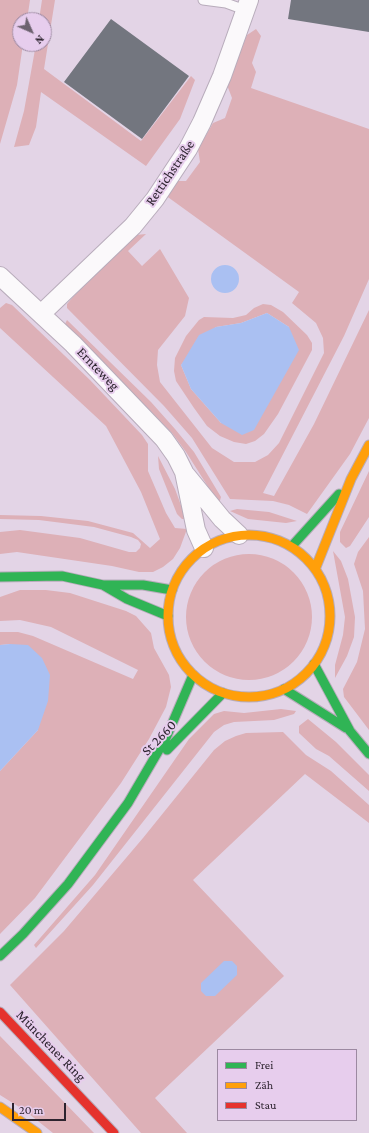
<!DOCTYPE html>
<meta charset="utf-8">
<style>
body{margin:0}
#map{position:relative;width:369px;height:1133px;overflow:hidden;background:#e3d4e6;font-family:"Crimson Pro",serif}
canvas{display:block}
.legend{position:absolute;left:217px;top:1049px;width:140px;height:72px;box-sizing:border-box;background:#e7cded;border:1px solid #9c89a1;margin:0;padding:5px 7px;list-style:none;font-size:12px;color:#2c232e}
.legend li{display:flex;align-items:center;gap:8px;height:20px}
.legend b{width:20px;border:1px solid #9c89a1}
.north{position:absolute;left:12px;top:12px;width:40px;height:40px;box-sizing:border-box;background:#e7cded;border:1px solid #9c89a1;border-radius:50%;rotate:135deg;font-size:11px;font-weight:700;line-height:16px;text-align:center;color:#2c232e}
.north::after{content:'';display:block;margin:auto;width:14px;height:18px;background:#6c616e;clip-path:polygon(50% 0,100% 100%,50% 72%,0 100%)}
.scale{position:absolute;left:12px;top:1103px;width:54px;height:18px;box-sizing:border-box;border:2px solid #2c232e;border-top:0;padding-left:5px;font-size:12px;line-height:14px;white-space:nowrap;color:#2c232e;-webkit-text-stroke:3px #e7cded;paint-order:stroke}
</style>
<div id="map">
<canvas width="369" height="1133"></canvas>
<ul class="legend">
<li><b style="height:5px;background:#30b455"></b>Frei</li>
<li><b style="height:5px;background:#ff9f0a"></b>Zäh</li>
<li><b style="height:5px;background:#e5322d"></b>Stau</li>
</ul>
<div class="north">N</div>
<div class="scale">20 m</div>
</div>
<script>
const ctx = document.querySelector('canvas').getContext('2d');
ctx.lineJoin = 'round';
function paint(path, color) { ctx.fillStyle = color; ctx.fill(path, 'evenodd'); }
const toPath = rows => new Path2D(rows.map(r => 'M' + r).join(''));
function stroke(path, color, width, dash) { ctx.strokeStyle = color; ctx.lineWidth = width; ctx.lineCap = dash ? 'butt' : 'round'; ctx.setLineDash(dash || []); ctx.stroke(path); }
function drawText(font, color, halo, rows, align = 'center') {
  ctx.font = font + ' "Crimson Pro",serif'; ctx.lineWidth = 4; ctx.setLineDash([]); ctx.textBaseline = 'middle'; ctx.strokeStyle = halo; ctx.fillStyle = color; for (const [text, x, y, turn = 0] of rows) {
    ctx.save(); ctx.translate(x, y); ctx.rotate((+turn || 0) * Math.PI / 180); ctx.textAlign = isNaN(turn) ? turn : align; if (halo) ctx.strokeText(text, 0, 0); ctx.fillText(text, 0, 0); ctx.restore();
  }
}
const green = toPath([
 [0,0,30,0,27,20,20,20,20,44,23,44,17,85,0,144],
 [42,0,55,0,44,69,141,141,191,76,195,80,180,119,146,166,41,92,36,127,29,145,14,147,24,111,36,44,44,44,44,20,39,20],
 [256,29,261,36,252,63,256,72,251,88,369,129,369,279,344,336,263,493,274,496,314,424,369,310,369,418,350,454,307,514,289,505,273,501,230,499,192,438,164,406,67,308,67,304,73,297,136,235,146,234,128,251,142,266,160,249,189,298,185,316,158,350,157,365,160,382,212,448,234,462,255,462,268,455,279,443,324,353,323,338,316,323,292,303,299,292,165,195,176,181,186,181,200,162,198,149,213,123,225,118,232,98,227,85,247,35],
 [6,303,12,305,90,380,142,435,148,444,148,471,166,513,175,528,187,529,180,548,173,559,163,567,153,572,139,572,112,566,17,552,0,554,0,532,20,530,80,538,129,552,136,552,140,548,141,544,138,540,131,537,94,527,39,520,0,519,0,515,41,516,88,521,133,533,150,548,160,539,141,492,106,426,0,328,0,308],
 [263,304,271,305,283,312,307,335,312,343,312,350,278,414,264,434,255,441,246,444,234,442,220,436,207,426,194,408,176,381,174,371,175,358,186,336,199,320,204,317,233,318,246,315,254,308],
 [267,313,289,327,221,423,191,389,181,365,216,327,241,323],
 [67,320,151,402,175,429,194,452,221,497,219,504,186,452,172,433,65,324],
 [158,456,175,489,186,519,182,519,177,514,159,469],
 [369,471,369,517,350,546,346,548,340,542,340,532],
 [237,509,269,512,297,521,286,523,248,519,230,511],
 [369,537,369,730,344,697,343,689,357,662,365,629,363,591,354,564,358,552],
 [333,551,341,561,348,579,355,617,354,637,347,656,335,678,335,665,343,635,345,617],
 '186 617a63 63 0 1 1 126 0a63 63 0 1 1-126 0Z',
 [20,590,46,590,70,593,126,611,136,616,151,633,154,648,169,675,171,687,166,707,149,739,121,783,35,898,0,934,0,771,38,730,10,644,0,645,0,632,18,632,33,636,133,679,138,670,51,627,20,620,0,621,0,597],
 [281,709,296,711,294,714,274,720,234,722,224,725,214,732,93,885,36,948,34,945,95,875,189,739,214,714,224,711,244,713],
 [308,719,336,742,369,775,369,791,329,756,316,749,299,733,299,726],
 [283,732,306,755,331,771,369,805,369,823,305,774,193,880,284,976,155,1098,187,1133,141,1133,10,985,64,931,143,838,214,750,225,741,236,736,246,733],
 [0,1036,94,1133,53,1133,24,1110,0,1095]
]);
const water = toPath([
 '211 279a14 14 0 1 1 28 0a14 14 0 1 1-28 0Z',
 [267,313,289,327,299,350,254,430,242,435,221,423,191,389,181,365,199,335,216,327,241,323],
 [10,644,28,645,42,658,50,675,48,701,38,730,0,771,0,645],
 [224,961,232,961,237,966,237,975,215,996,206,996,201,991,201,983]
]);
const building = toPath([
 [291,0,369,0,369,32,288,19],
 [111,19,189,76,142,139,64,82]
]);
const lane = toPath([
 [203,0,226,3,245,10]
]);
const street = toPath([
 [0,276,73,344,164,439,176,456,184,472,196,530,204,548],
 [42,313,133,226,155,199,188,149,202,122,222,76,249,0],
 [186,475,222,519,239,535]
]);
const fast = toPath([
 [292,546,339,494],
 [0,577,62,576,103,585,143,585,172,590],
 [103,585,127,599,168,616],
 [314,664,350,731,369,754],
 [284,689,346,728],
 [167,750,223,693],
 [0,956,23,934,68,884,128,803,166,738,193,675]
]);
const slow = toPath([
 '168 616a81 81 0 1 1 162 0a81 81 0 1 1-162 0Z',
 [316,567,351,479,369,445],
 [0,1107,37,1133]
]);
const jam = toPath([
 [0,1012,114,1133]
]);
const streetNames = [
 ["Rettichstraße",170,173,-56],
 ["Ernteweg",98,369,46],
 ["St 2660",159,738,-46],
 ["Münchener Ring",51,1046,46]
];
paint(green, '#ddb0b7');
paint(water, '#aac0f2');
paint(building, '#73767f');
stroke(lane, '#b8acbb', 11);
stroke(street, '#b8acbb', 20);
stroke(fast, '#b8acbb', 11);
stroke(slow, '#b8acbb', 11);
stroke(jam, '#b8acbb', 11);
stroke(lane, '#fbf9fb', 9);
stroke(street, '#fbf9fb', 18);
stroke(fast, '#30b455', 9);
stroke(slow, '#ff9f0a', 9);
stroke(jam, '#e5322d', 9);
drawText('14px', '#2c232e', '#e7cded', streetNames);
</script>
